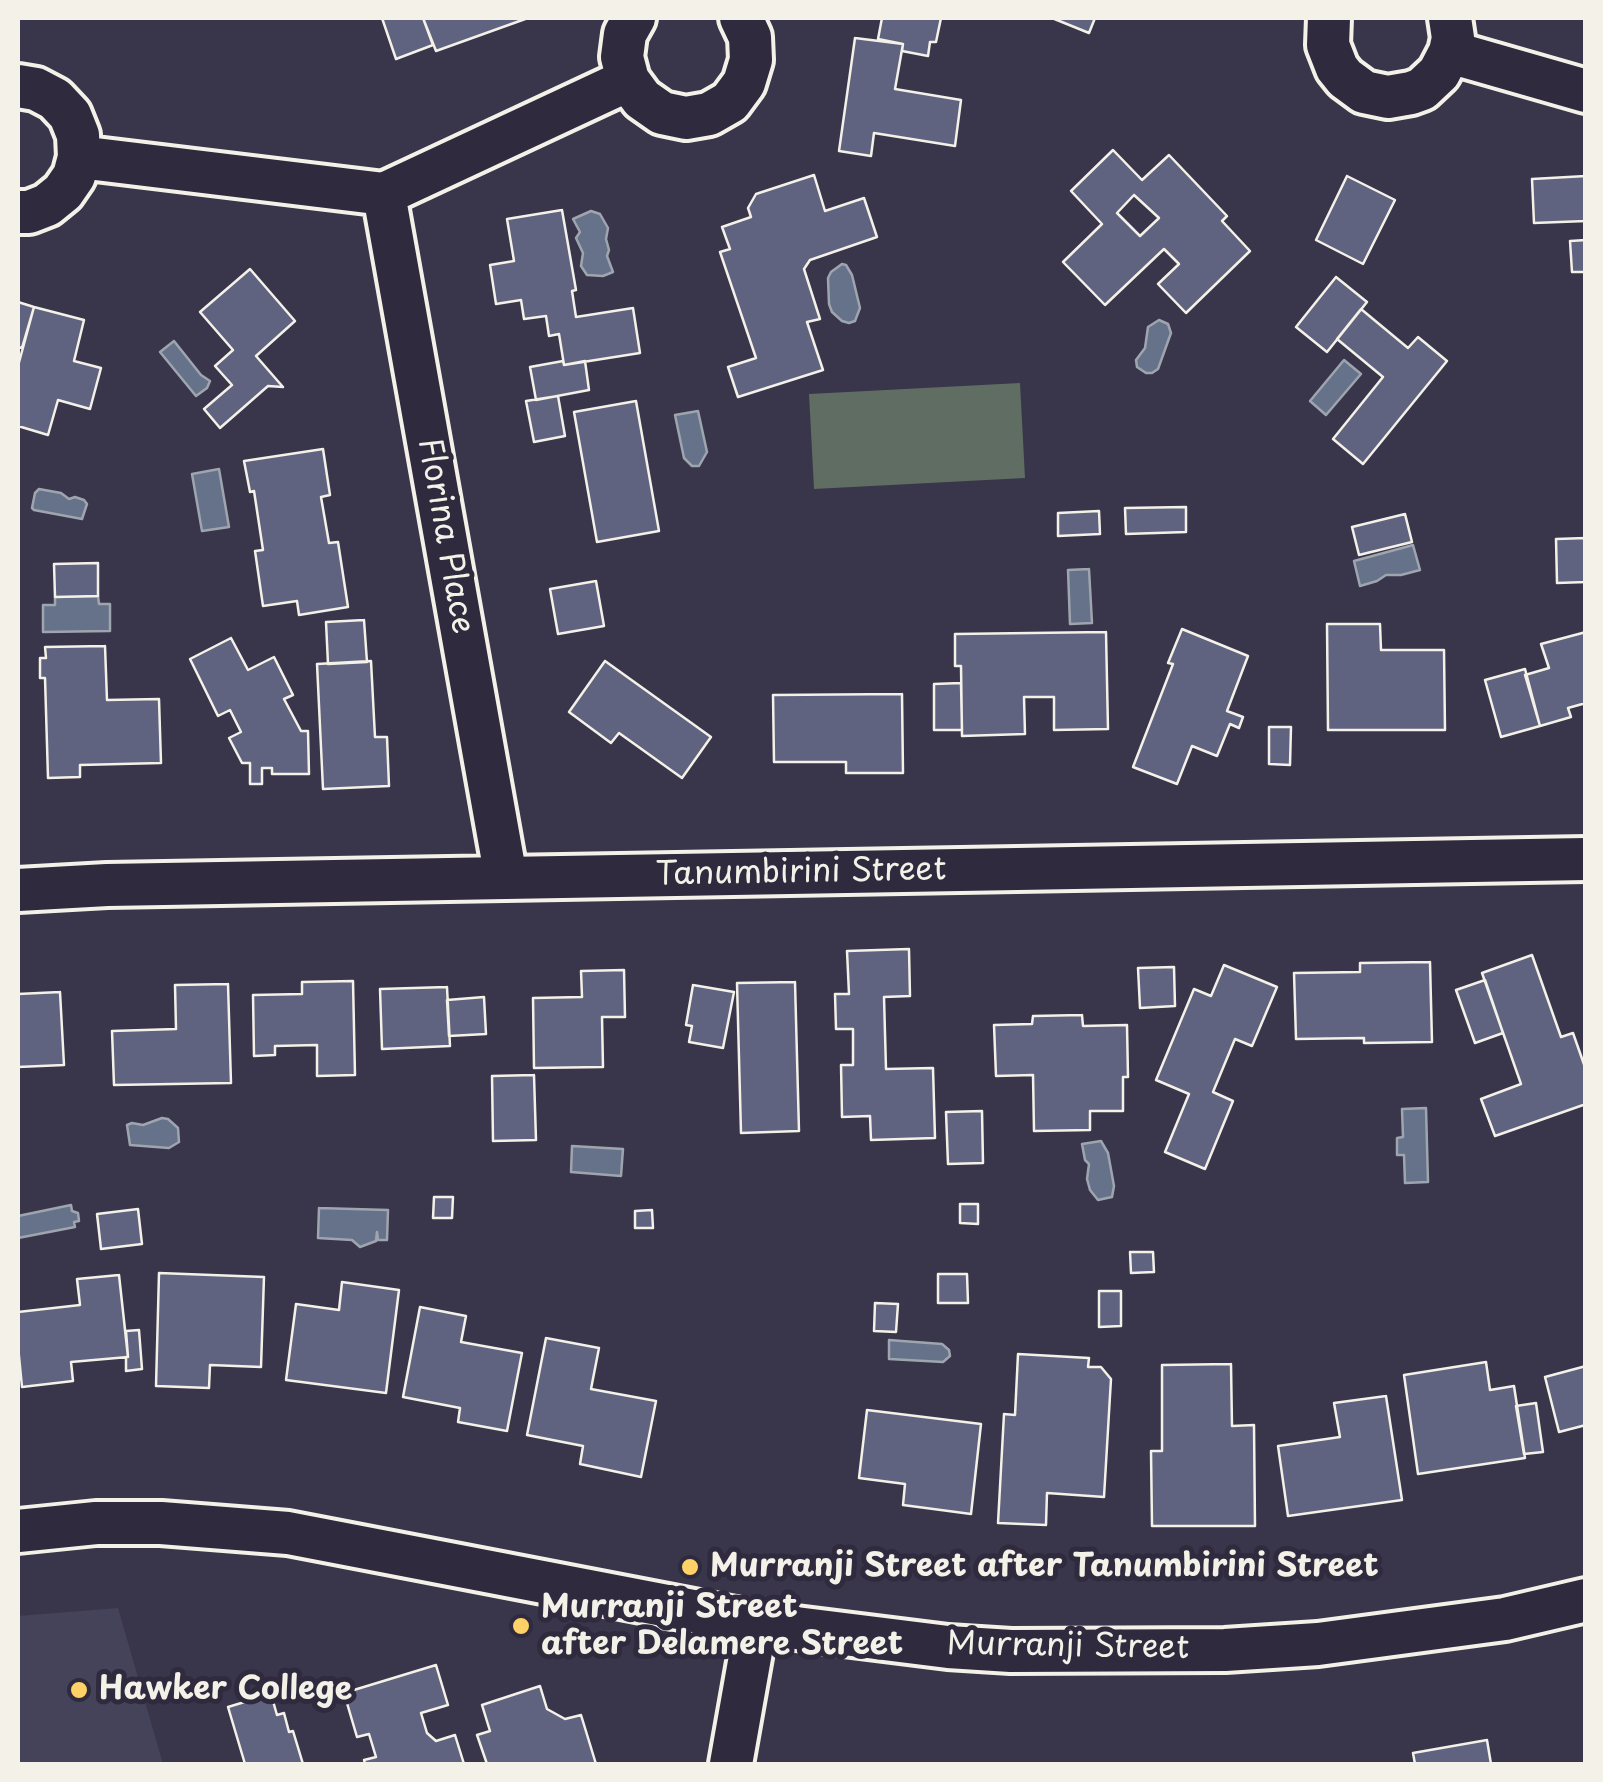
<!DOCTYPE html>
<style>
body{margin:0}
#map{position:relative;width:1603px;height:1782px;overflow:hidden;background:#39354a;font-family:"Playpen Sans",sans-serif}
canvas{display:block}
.frame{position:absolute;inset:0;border:20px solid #f4f1e8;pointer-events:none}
</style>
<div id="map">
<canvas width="1603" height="1782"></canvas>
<div class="frame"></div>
</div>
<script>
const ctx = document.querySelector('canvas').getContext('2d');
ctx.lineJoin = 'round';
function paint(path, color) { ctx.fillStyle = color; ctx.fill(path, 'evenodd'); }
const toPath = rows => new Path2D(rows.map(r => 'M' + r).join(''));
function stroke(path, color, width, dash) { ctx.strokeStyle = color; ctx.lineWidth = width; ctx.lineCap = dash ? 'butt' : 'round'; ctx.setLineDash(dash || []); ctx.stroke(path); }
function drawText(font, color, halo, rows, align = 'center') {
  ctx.font = font + ' "Playpen Sans",sans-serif'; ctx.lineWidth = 10; ctx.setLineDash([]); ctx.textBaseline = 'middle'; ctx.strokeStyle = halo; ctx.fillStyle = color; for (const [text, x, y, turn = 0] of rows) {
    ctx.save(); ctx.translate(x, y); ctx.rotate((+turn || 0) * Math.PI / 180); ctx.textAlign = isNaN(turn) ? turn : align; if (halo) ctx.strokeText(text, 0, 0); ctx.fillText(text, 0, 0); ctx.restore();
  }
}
const built = toPath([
 [118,1608,163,1764,18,1764,18,1616]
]);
const green = toPath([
 [1020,383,1025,478,814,489,809,394]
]);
const water = toPath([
 [591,211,600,214,608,228,606,239,609,250,607,256,613,272,603,276,587,275,581,266,583,253,576,238,580,232,573,219,591,211],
 [842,264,846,265,852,275,860,308,855,321,849,323,842,321,832,312,829,304,828,278,831,272,842,264],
 [1159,320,1168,324,1171,333,1158,369,1152,373,1146,373,1137,367,1136,360,1145,348,1148,327,1159,320],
 [174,341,201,375,210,381,207,388,196,396,160,352,174,341],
 [1344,360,1361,374,1326,415,1310,401,1344,360],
 [698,411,707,452,699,466,692,466,684,458,675,415,698,411],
 [219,469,229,527,202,531,192,474,219,469],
 [39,489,61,493,69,499,75,497,84,500,87,504,82,519,34,510,32,508,35,493,39,489],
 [1413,545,1420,570,1401,575,1386,575,1377,581,1360,586,1354,561,1413,545],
 [1089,569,1092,623,1070,624,1068,570,1089,569],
 [98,596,99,604,110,604,110,631,43,632,43,605,55,605,55,597,98,596],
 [1426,1108,1428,1182,1405,1183,1404,1155,1397,1155,1397,1138,1403,1137,1402,1109,1426,1108],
 [162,1118,168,1119,178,1128,179,1142,169,1148,130,1145,127,1125,132,1123,143,1125,162,1118],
 [1101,1141,1108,1153,1114,1186,1112,1197,1098,1200,1090,1190,1087,1179,1089,1164,1085,1160,1082,1144,1101,1141],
 [572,1146,623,1149,621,1176,571,1172,572,1146],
 [71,1205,72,1211,78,1213,79,1221,74,1222,75,1227,18,1238,18,1216,71,1205],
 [319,1208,388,1210,387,1240,378,1240,377,1232,376,1241,360,1247,352,1240,318,1238,319,1208],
 [889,1340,942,1344,949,1350,950,1356,943,1362,889,1359,889,1340]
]);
const building = toPath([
 [382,18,423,18,433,45,396,59,382,18],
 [423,18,528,18,436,51,423,18],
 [882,18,941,18,936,42,930,42,928,56,902,51,903,44,878,39,882,18],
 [1052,18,1095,18,1089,33,1052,18],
 [855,38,903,44,895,89,961,100,955,146,874,133,871,156,839,151,855,38],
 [1113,150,1142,180,1169,155,1227,216,1222,221,1250,251,1186,313,1158,284,1179,264,1164,249,1105,305,1063,262,1102,224,1071,191,1113,150],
 [1134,195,1159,218,1140,236,1117,213,1134,195],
 [814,175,825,211,864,198,877,237,810,260,804,269,820,319,807,322,823,370,738,397,728,367,756,358,720,252,730,249,722,227,751,217,748,208,756,194,814,175],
 [1347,176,1395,200,1363,264,1316,240,1347,176],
 [1586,176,1586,221,1534,223,1532,179,1586,176],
 [562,210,576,290,572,291,576,317,633,308,640,353,564,365,559,334,549,336,546,316,524,319,521,300,496,304,490,265,514,261,507,219,562,210],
 [1586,240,1586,272,1572,272,1570,241,1586,240],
 [250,269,295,321,256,356,283,387,268,386,220,428,204,409,232,385,215,366,233,350,200,312,250,269],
 [1336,277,1367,302,1327,352,1296,327,1336,277],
 [18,302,34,307,22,348,18,347,18,302],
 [34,307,84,320,74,361,101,368,90,409,58,400,48,435,18,426,18,366,34,307],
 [1361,309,1408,348,1418,337,1447,361,1363,464,1333,439,1383,377,1337,339,1361,309],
 [563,361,564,365,585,361,589,390,536,400,530,367,563,361],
 [558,396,565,436,534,442,526,401,558,396],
 [636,401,659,531,597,542,574,412,636,401],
 [323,449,330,495,321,497,329,543,338,542,348,607,299,615,297,601,263,606,255,551,263,550,254,491,250,492,244,461,323,449],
 [1186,507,1186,532,1126,534,1125,508,1186,507],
 [1099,511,1100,534,1058,536,1058,513,1099,511],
 [1405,514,1412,542,1359,555,1352,527,1405,514],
 [1586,538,1586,582,1557,583,1556,539,1586,538],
 [98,563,98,596,55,597,54,564,98,563],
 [596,581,604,626,558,634,550,589,596,581],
 [364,620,367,662,328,664,326,622,364,620],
 [1327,624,1380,624,1381,650,1444,650,1445,730,1328,730,1327,624],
 [1182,629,1248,656,1227,711,1243,717,1239,728,1230,724,1217,756,1192,746,1177,784,1133,767,1173,664,1168,663,1182,629],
 [1106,632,1108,729,1054,730,1054,697,1024,697,1025,734,962,736,961,666,955,666,955,634,1106,632],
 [1586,632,1586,703,1568,708,1571,717,1540,726,1525,675,1549,668,1541,644,1586,632],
 [231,638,248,670,274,657,293,695,284,699,301,731,308,731,309,774,272,774,272,768,262,768,262,784,250,784,250,763,242,763,229,738,241,732,230,710,218,716,190,659,231,638],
 [105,646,107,700,159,699,161,763,80,765,80,777,48,778,45,678,40,678,40,658,46,658,45,647,105,646],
 [371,661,375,737,387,737,389,786,323,789,317,664,371,661],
 [605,661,711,737,682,778,619,733,611,743,569,712,605,661],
 [1525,669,1540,726,1501,737,1485,680,1525,669],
 [961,683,962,730,934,730,934,684,961,683],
 [902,694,903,773,846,773,846,762,774,762,773,695,902,694],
 [1269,727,1291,727,1290,765,1269,764,1269,727],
 [909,949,910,996,884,997,886,1069,933,1068,935,1138,871,1140,870,1116,842,1117,841,1065,853,1065,853,1029,836,1029,835,994,849,994,847,951,909,949],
 [1532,955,1561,1037,1573,1033,1586,1070,1586,1104,1495,1136,1481,1099,1521,1084,1482,973,1532,955],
 [1430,962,1432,1042,1364,1043,1364,1038,1296,1039,1294,973,1360,972,1360,963,1430,962],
 [1224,965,1277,987,1252,1046,1235,1039,1213,1092,1233,1101,1205,1169,1165,1152,1189,1094,1156,1080,1194,989,1211,996,1224,965],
 [1174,967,1175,1006,1140,1008,1138,968,1174,967],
 [624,970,625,1017,602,1017,603,1067,534,1068,533,998,582,997,581,971,624,970],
 [1485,980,1503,1033,1475,1043,1456,990,1485,980],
 [353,981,355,1075,317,1076,317,1045,275,1046,275,1055,254,1056,253,995,302,994,302,982,353,981],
 [795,982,799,1131,741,1133,737,983,795,982],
 [228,984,231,1083,114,1085,112,1031,176,1029,175,985,228,984],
 [693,985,734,992,723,1048,689,1042,692,1026,686,1025,693,985],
 [447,987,450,1046,382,1049,380,989,447,987],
 [60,992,64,1065,18,1067,18,994,60,992],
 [484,997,486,1034,449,1036,447,1000,484,997],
 [1082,1015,1083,1026,1127,1025,1128,1077,1123,1077,1123,1111,1090,1111,1090,1130,1034,1131,1033,1075,996,1076,994,1025,1032,1024,1033,1016,1082,1015],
 [534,1075,536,1140,493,1141,492,1076,534,1075],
 [982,1111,983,1163,948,1164,946,1112,982,1111],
 [434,1197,453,1197,452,1218,433,1218,434,1197],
 [960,1204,978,1204,978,1224,960,1223,960,1204],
 [138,1209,142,1244,101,1249,97,1214,138,1209],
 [652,1210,653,1228,635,1228,635,1211,652,1210],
 [1130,1252,1153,1252,1154,1272,1131,1273,1130,1252],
 [159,1273,264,1277,261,1367,210,1365,209,1388,156,1386,159,1273],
 [938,1274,967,1274,968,1303,938,1303,938,1274],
 [119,1275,128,1357,71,1362,73,1381,22,1387,18,1346,18,1312,80,1305,77,1279,119,1275],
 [342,1282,399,1290,386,1393,286,1380,296,1304,339,1310,342,1282],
 [1099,1291,1121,1291,1121,1326,1099,1327,1099,1291],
 [875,1303,898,1304,896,1332,874,1331,875,1303],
 [420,1307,466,1316,461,1342,522,1353,507,1431,458,1422,460,1408,403,1397,420,1307],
 [139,1330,142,1369,126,1371,126,1357,128,1357,126,1331,139,1330],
 [546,1338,599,1348,591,1389,656,1401,641,1477,580,1464,583,1446,527,1435,546,1338],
 [1018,1354,1089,1358,1088,1367,1101,1367,1111,1379,1104,1497,1047,1493,1046,1525,998,1523,1004,1414,1015,1415,1018,1354],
 [1486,1362,1490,1390,1514,1386,1525,1458,1418,1474,1404,1375,1486,1362],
 [1231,1364,1232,1426,1254,1425,1255,1526,1152,1526,1151,1451,1162,1451,1162,1365,1231,1364],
 [1586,1366,1586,1425,1559,1432,1545,1377,1586,1366],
 [1386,1396,1402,1500,1288,1516,1278,1446,1340,1437,1334,1403,1386,1396],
 [1536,1403,1543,1452,1524,1454,1516,1406,1536,1403],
 [867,1410,981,1424,971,1514,903,1505,905,1484,859,1478,867,1410],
 [436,1665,448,1705,421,1713,427,1733,436,1741,455,1735,464,1764,365,1764,364,1760,376,1757,369,1734,357,1737,344,1693,436,1665],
 [540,1686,547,1709,565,1719,581,1715,596,1764,487,1764,477,1735,490,1731,482,1705,540,1686],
 [271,1694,277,1715,284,1713,289,1732,293,1731,303,1764,245,1764,228,1707,271,1694],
 [1487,1740,1491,1764,1415,1764,1413,1753,1487,1740]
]);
const minor = toPath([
 [634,18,625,34,622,57,628,80,642,99,662,113,686,118,709,114,730,102,744,83,751,60,750,37,741,18],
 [1329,18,1328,45,1337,68,1345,78,1364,92,1388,97,1411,93,1422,89,1439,73,1450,52,1453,38,1450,18],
 [1450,52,1586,91],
 [18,86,36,89,55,99,70,115,78,135,79,157,74,176,63,192,47,205,29,212,18,212],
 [79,157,384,194],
 [506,878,384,194,628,80],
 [18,890,107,885,1586,859],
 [18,1531,96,1523,161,1523,288,1533,756,1623,948,1647,1011,1651,1225,1650,1318,1644,1505,1619,1586,1600],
 [731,1764,756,1623]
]);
const markers = [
 [690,1567,10,"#ffd166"],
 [521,1626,10,"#ffd166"],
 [79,1690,10,"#ffd166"]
];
const streetNames = [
 ["Florina Place",445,536,80],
 ["Tanumbirini Street",801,873,-1],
 ["Murranji Street",1068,1647,1]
];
const poiNames = [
 ["Murranji Street after Tanumbirini Street",710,1567],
 ["Murranji Street",541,1608],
 ["after Delamere Street",541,1645],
 ["Hawker College",99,1690]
];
paint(built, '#45435a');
paint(green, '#5f6d63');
paint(water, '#657289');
stroke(water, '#9ea5af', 2.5);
paint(building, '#606380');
stroke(building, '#f4f1e8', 2.5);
stroke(minor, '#f4f1e8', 50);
stroke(minor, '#2f2a3d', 42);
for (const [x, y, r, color] of markers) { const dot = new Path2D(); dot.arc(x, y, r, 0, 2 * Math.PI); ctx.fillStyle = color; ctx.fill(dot); stroke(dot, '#2f2a3d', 4); }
drawText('32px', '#f4f1e8', '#2f2a3d', streetNames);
drawText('bold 32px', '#f4f1e8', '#2f2a3d', poiNames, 'left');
</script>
